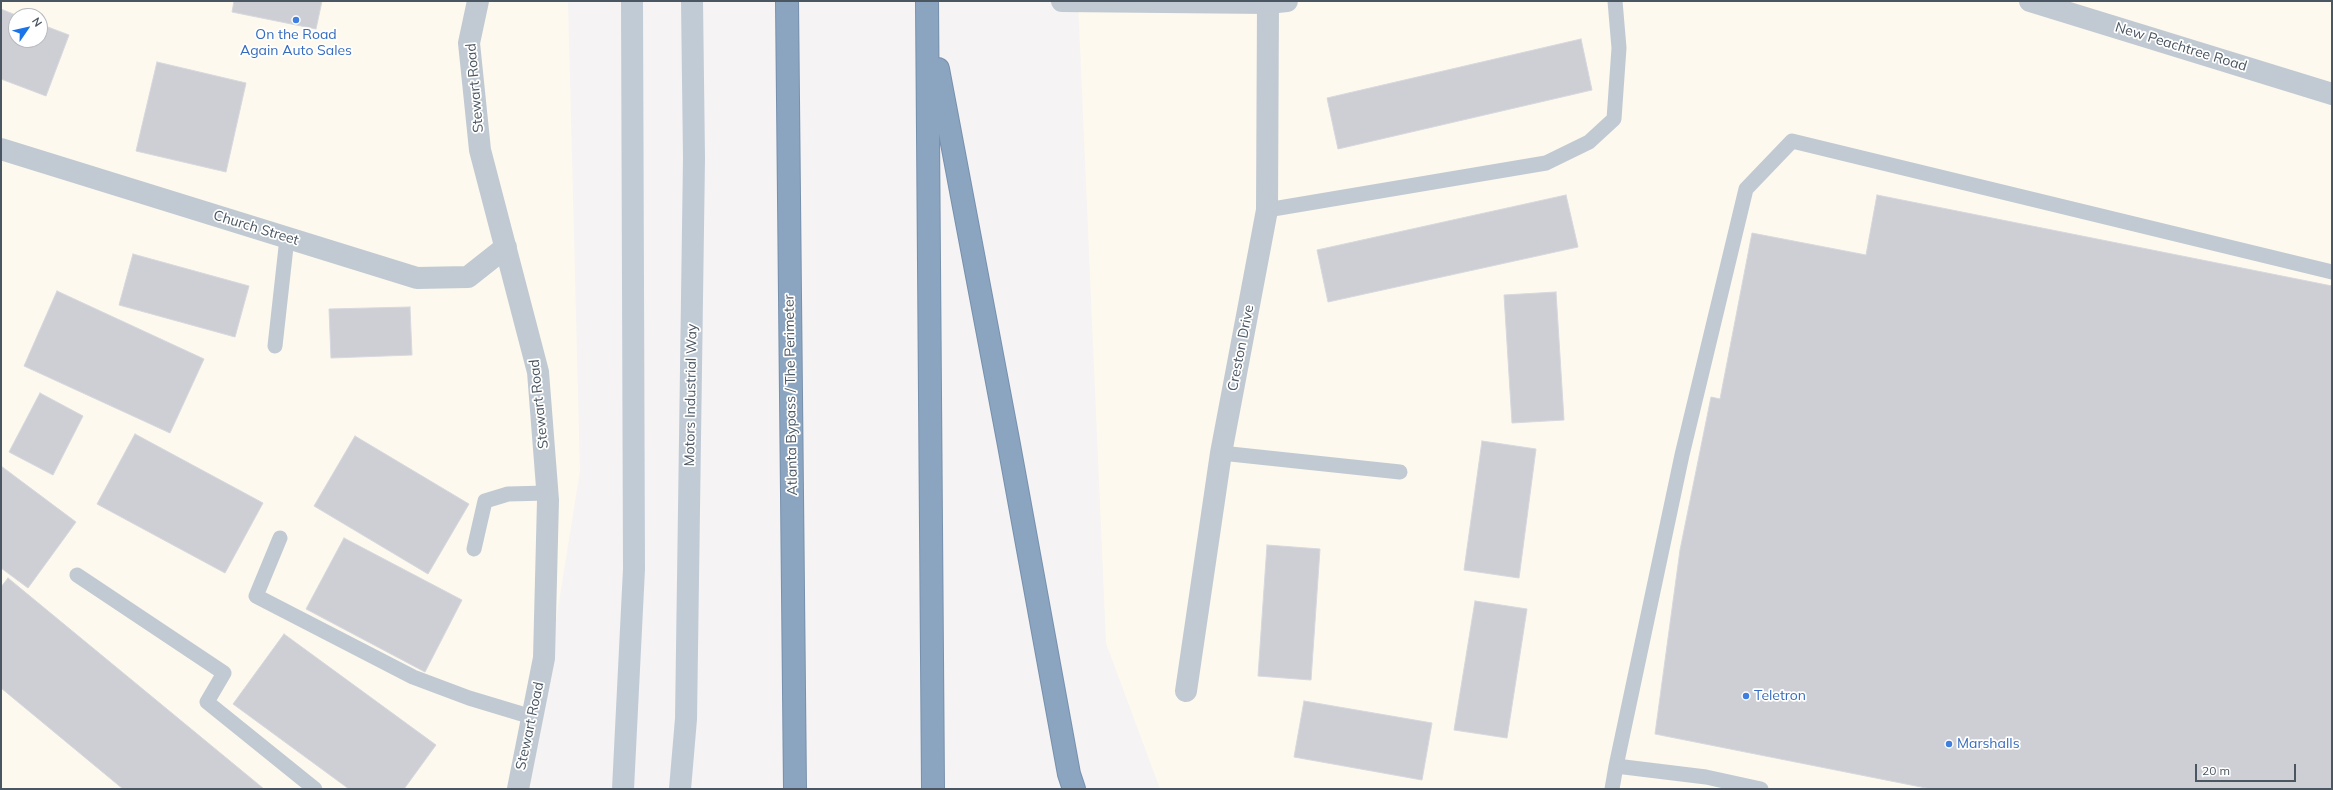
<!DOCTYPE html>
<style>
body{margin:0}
#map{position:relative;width:2333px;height:790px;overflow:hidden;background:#f5f3f3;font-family:Mulish,sans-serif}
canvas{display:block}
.frame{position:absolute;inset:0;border:2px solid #4a5661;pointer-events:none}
.north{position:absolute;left:8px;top:8px;width:40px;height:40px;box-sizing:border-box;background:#fff;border:1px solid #b7bbc0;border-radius:50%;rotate:56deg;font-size:11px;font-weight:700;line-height:16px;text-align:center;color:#4a5661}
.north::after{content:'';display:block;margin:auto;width:14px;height:18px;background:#1a73e8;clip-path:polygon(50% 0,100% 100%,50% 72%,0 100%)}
.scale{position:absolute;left:2195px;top:764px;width:101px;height:18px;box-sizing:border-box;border:2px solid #4a5661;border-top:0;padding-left:5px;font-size:12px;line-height:14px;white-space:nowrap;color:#4a5661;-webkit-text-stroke:3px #fff;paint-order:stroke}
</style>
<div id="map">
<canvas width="2333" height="790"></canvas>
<div class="frame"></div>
<div class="north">N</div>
<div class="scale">20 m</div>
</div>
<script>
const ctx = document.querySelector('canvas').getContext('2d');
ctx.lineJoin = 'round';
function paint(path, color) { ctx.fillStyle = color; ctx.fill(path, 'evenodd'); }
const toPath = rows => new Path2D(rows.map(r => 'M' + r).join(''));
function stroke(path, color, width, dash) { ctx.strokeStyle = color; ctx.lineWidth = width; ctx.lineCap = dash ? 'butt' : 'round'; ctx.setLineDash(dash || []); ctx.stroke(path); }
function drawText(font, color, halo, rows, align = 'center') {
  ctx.font = font + ' Mulish,sans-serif'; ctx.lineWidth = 3.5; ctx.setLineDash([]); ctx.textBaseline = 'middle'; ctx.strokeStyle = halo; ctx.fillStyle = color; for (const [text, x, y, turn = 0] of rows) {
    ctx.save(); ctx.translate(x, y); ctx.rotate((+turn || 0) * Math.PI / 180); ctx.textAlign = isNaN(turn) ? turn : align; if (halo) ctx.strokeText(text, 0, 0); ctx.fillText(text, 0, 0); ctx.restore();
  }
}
const commercial = toPath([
 [1,1,568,1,580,471,529,789,1,789],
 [16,16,40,16,40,40,16,40],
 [1078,1,2332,1,2332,789,1160,789,1106,643]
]);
const building = toPath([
 [234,1,322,1,316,29,232,12,234,1],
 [1,9,18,16,16,16,16,40,40,40,40,24,69,35,46,96,1,79,1,9],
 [1581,39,1592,90,1338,149,1327,98,1581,39],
 [157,62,246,83,226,172,136,151,157,62],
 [1566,195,1578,247,1328,302,1317,250,1566,195],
 [1877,195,2332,286,2332,789,1931,789,1655,734,1680,550,1711,397,1720,399,1752,233,1866,255,1877,195],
 [133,254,249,286,235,337,119,305,133,254],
 [57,291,204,359,170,433,24,366,57,291],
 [1556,292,1564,420,1512,423,1504,295,1556,292],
 [410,307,412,355,331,358,329,309,410,307],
 [40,393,83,416,53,475,9,452,40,393],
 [135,434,263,503,225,573,97,504,135,434],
 [355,436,469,504,428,574,314,506,355,436],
 [1482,441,1536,449,1519,578,1464,570,1482,441],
 [1,466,76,522,28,588,1,568,1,466],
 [344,538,462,600,425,672,306,609,344,538],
 [1267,545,1320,549,1311,680,1258,676,1267,545],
 [8,578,264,789,123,789,1,688,1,587,8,578],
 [1475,601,1527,609,1507,738,1454,730,1475,601],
 [284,634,436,745,404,789,349,789,233,704,284,634],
 [1304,701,1432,723,1422,780,1294,757,1304,701]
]);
const service = toPath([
 [1267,210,1546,163,1589,142,1614,119,1619,48,1615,1],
 [275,346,287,238],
 [1221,453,1400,472],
 [280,538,256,596,413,677,469,698,532,717],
 [474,549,485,501,508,494,547,493],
 [77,575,224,673,207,702,315,789],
 [1616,766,1682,455,1746,189,1792,141,2332,272],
 [1612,789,1616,766,1706,777,1761,789]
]);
const minor = toPath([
 [478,1,469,43,480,150,538,372,548,500,544,658,518,789],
 [1,149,417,278,468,277,506,247],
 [1186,691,1221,453,1267,210,1268,3]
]);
const tertiary = toPath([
 [1062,1,1268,3,1287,1],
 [2030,1,2332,94]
]);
const secondary = toPath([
 [623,789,634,569,632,1],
 [680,789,686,719,694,158,692,1]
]);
const motorway = toPath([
 [787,1,795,789],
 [927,1,933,789],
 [938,69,1009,445,1069,774,1074,789]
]);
const markers = [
 [296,20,4,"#3f7fe0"],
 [1746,696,4,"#3f7fe0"],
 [1949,744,4,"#3f7fe0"]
];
const shopNames = [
 ["On the Road",296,35,"center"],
 ["Again Auto Sales",296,51,"center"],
 ["Teletron",1754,696],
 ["Marshalls",1957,744]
];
const streetNames = [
 ["New Peachtree Road",2181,47,17],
 ["Stewart Road",475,88,-95],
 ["Church Street",256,228,17],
 ["Creston Drive",1241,348,-79],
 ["Motors Industrial Way",691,395,-89],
 ["Atlanta Bypass / The Perimeter",791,395,-91],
 ["Stewart Road",539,404,-96],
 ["Stewart Road",530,726,-78]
];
paint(commercial, '#fdf9ef');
paint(building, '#cdcfd5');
stroke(building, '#d7d9de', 1);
stroke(motorway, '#7690ad', 24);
stroke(service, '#c1cad2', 15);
stroke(minor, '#c1cad2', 22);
stroke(tertiary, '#c1cad2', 22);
stroke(secondary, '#c1cbd6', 22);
stroke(motorway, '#8ba5c1', 22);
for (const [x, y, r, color] of markers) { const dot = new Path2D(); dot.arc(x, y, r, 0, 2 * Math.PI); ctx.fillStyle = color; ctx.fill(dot); stroke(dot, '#fff', 1.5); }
drawText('14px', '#366cbe', '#fff', shopNames, 'left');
drawText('14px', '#4a5661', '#fff', streetNames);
</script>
